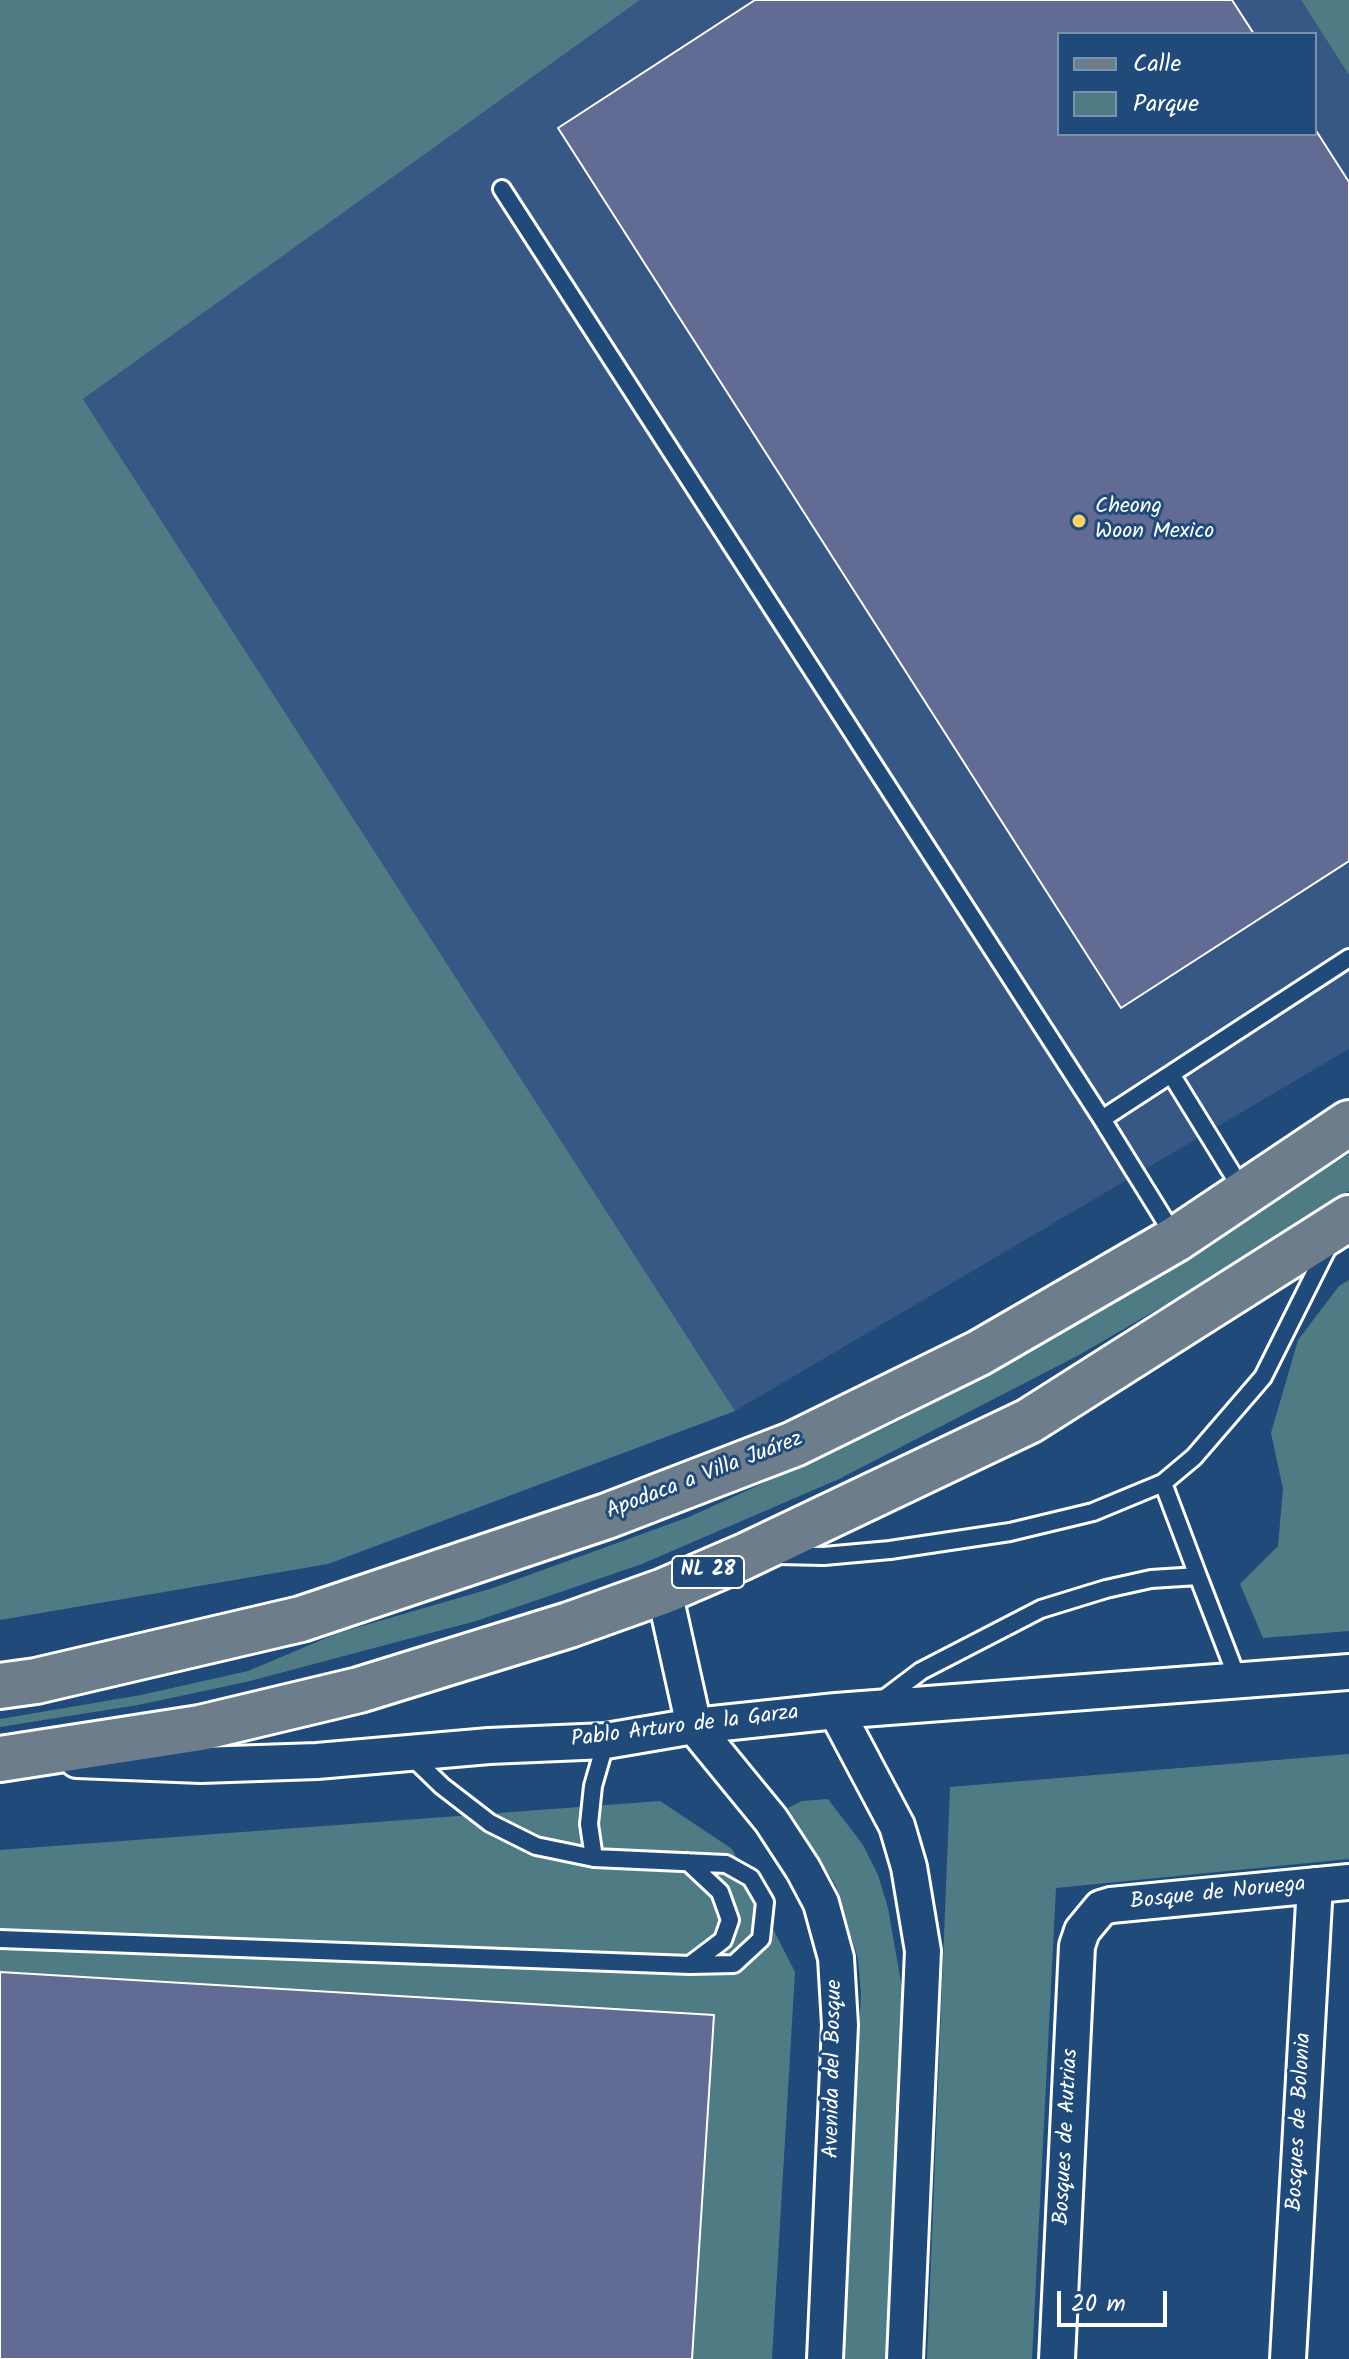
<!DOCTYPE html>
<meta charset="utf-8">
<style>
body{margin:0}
#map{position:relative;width:1349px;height:2359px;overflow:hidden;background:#1f4a7a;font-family:Kalam,sans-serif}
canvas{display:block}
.legend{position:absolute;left:1057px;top:32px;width:260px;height:104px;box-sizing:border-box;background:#1f4a7a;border:2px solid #7992af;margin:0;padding:10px 14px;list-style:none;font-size:24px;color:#fff}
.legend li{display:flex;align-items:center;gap:16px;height:40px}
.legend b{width:40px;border:2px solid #7992af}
.scale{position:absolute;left:1057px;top:2291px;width:110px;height:36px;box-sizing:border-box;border:4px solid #fff;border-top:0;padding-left:10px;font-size:24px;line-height:28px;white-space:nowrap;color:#fff;-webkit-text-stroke:6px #1f4a7a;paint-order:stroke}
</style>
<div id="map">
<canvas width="1349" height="2359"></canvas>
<ul class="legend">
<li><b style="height:10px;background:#6d7d8c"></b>Calle</li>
<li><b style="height:22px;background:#4f7c84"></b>Parque</li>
</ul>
<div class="scale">20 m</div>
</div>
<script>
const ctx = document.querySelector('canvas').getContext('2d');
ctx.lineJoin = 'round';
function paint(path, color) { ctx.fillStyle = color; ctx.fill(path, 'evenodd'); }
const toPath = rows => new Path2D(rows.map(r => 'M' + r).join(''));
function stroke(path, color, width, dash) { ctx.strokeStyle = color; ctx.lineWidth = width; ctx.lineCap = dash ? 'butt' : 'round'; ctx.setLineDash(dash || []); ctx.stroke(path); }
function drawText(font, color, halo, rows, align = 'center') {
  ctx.font = font + ' Kalam,sans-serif'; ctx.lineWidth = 6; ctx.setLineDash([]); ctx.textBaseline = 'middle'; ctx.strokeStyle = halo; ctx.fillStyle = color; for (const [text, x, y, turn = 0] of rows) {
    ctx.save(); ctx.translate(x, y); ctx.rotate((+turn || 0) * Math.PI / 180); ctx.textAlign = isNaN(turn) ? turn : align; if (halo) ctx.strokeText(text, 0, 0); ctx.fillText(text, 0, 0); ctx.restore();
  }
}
const built = toPath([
 [640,0,1301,0,1349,75,1349,1049,735,1411,83,399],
 [1059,34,1315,34,1315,134,1059,134]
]);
const green = toPath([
 [0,0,640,0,83,399,735,1411,328,1564,0,1620],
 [1301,0,1349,0,1349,75],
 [1349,1154,1349,1191,1251,1255,1079,1355,839,1479,642,1564,476,1621,246,1682,138,1705,0,1727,0,1719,141,1695,248,1671,338,1633,493,1588,689,1517,895,1423,1055,1338],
 [1349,1280,1349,1631,1263,1638,1240,1584,1278,1546,1283,1489,1271,1433,1298,1340,1339,1286],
 [1349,1754,1349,1859,1056,1888,1032,2359,927,2359,950,1787],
 [828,1799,863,1845,878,1875,888,1908,902,1988,886,2359,842,2359,861,1994,858,1959,836,1886,788,1808,802,1801],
 [660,1801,732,1849,795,1972,772,2359,0,2359,0,1850]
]);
const building = toPath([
 [755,0,1232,0,1254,34,1059,34,1059,134,1315,134,1315,129,1349,182,1349,861,1121,1008,558,128,755,0],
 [0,1972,714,2015,692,2359,0,2359,0,1972]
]);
const service = toPath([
 [502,189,1102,1119,1175,1237],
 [1171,1074,1243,1191],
 [1102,1119,1349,958],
 [1163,1483,1198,1576],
 [776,1555,824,1556,890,1550,1010,1532,1093,1512,1163,1483,1194,1457,1263,1377,1330,1243],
 [880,1702,921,1671,1041,1609,1106,1589,1151,1579,1198,1576,1238,1680],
 [594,1858,589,1824,593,1786,606,1741],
 [688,1862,720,1892,730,1920,723,1940,690,1965],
 [0,1939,690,1965,734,1964,761,1939,765,1902,751,1878,726,1864,594,1858,536,1846,490,1823,442,1786,409,1754]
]);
const minor = toPath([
 [664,1591,694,1726,771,1820,803,1869,821,1903,836,1958,840,2025,825,2359],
 [836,1711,897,1826,909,1867,923,1951,905,2359],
 [77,1760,201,1765,317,1761,489,1746,606,1741,694,1726,836,1711,1349,1672],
 [1057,2359,1077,1946,1082,1931,1101,1908,1111,1905,1349,1882],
 [1288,2359,1315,1885]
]);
const primary = toPath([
 [0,1686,36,1681,301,1619,607,1516,794,1444,979,1353,1176,1239,1349,1123],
 [0,1759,200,1728,359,1690,569,1625,664,1591,743,1557,1029,1421,1349,1218]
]);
const markers = [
 [1079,521,8,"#ffd166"]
];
const shields = [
 [708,1572,72]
];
const shieldNames = [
 ["NL 28",708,1572]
];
const poiNames = [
 ["Cheong",1095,508],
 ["Woon Mexico",1095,533]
];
const streetNames = [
 ["Apodaca a Villa Juárez",705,1477,-21],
 ["Pablo Arturo de la Garza",685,1728,-7],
 ["Bosque de Noruega",1218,1895,-6],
 ["Avenida del Bosque",835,2069,-89],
 ["Bosques de Bolonia",1301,2122,-87],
 ["Bosques de Autrias",1068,2137,-87]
];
paint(built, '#375784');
paint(green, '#4f7c84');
paint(building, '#616b94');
stroke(building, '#fff', 2);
stroke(service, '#fff', 22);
stroke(minor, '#fff', 40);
stroke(primary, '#fff', 50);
stroke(service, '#1f4a7a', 16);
stroke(minor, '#1f4a7a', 34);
stroke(primary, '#6d7d8c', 44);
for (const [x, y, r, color] of markers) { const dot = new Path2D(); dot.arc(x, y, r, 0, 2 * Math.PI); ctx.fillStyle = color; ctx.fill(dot); stroke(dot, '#1f4a7a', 3); }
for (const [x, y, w] of shields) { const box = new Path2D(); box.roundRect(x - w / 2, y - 16, w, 32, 6); ctx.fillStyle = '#1f4a7a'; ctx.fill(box); stroke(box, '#fff', 2); }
drawText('bold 20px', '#fff', null, shieldNames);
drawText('22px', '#fff', '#1f4a7a', poiNames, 'left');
drawText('22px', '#fff', '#1f4a7a', streetNames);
</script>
